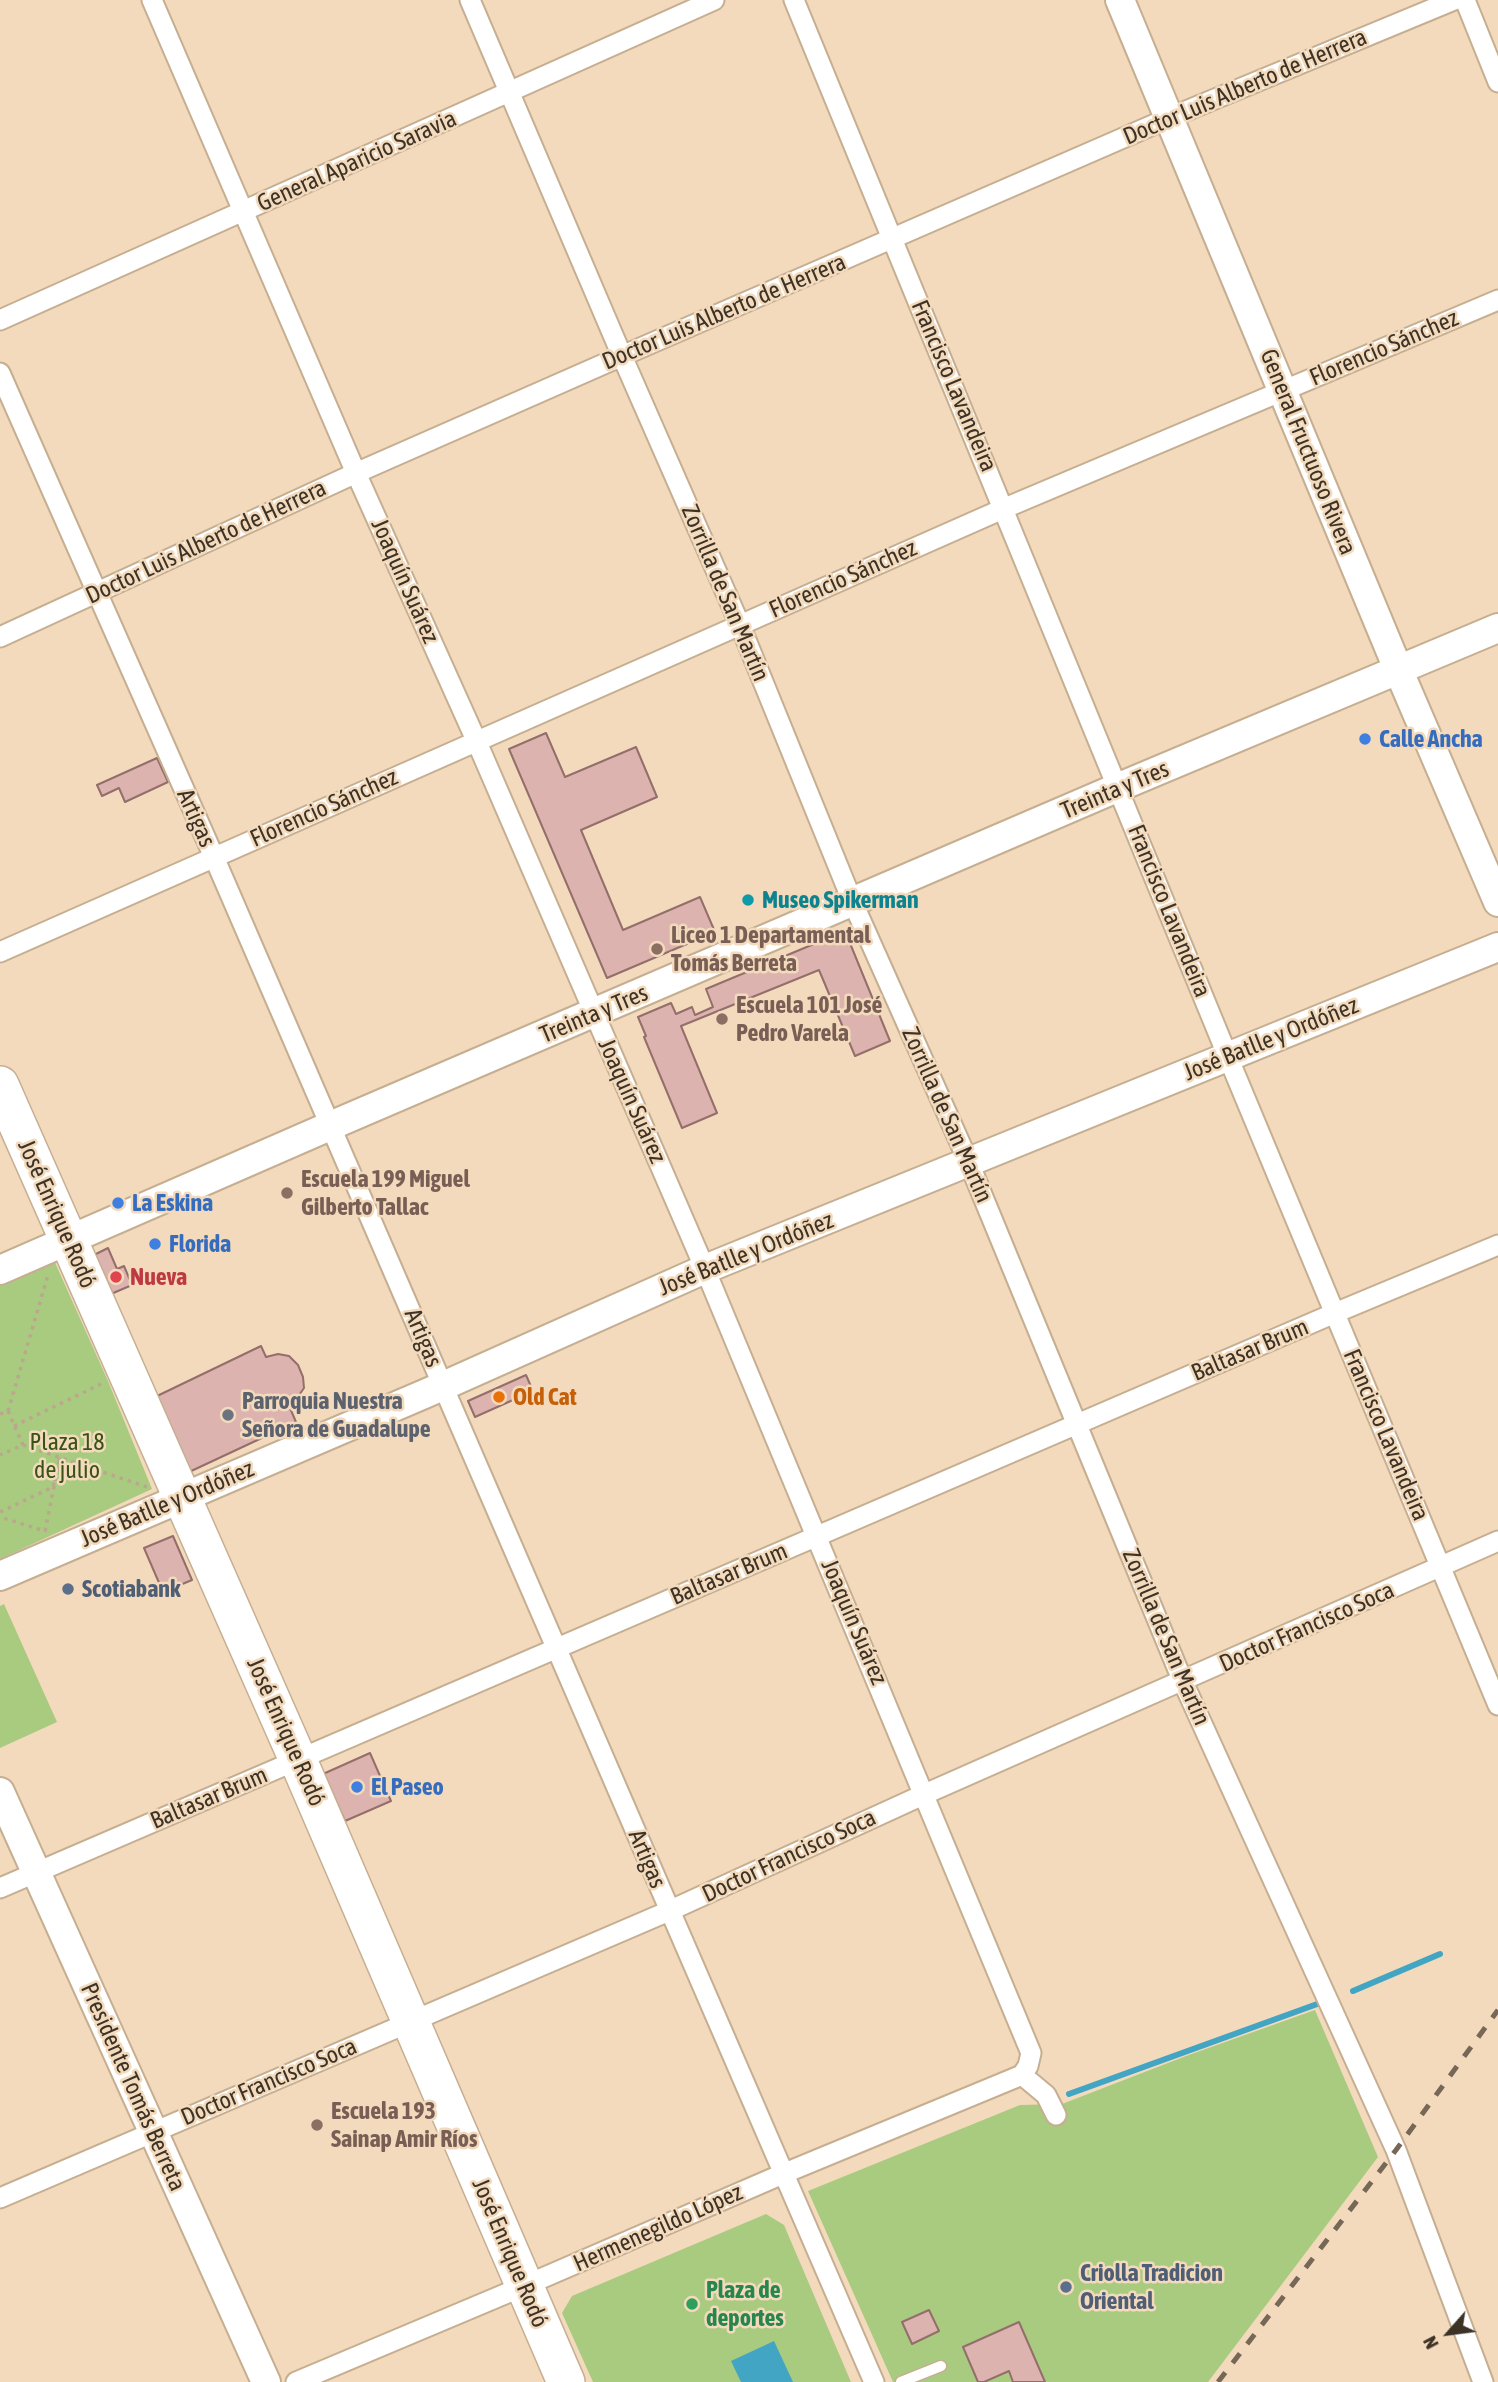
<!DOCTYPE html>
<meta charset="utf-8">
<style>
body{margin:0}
#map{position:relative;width:1498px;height:2382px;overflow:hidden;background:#f3dabc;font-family:"Asap Condensed",sans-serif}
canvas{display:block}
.north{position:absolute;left:1414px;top:2298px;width:70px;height:70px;-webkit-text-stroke:5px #f3dabc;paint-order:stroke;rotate:242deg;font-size:19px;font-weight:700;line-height:28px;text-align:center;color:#3c3226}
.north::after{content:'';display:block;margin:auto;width:24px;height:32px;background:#3c3226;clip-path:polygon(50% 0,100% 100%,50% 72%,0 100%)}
</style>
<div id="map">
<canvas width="1498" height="2382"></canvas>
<div class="north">N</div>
</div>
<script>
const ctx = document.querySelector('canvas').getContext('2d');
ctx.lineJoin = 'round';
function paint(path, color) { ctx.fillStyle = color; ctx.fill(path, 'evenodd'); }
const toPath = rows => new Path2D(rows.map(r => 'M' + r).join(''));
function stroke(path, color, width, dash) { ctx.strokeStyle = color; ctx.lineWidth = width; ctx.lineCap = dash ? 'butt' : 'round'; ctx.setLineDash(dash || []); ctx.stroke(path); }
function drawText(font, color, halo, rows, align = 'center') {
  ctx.font = font + ' "Asap Condensed",sans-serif'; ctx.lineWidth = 5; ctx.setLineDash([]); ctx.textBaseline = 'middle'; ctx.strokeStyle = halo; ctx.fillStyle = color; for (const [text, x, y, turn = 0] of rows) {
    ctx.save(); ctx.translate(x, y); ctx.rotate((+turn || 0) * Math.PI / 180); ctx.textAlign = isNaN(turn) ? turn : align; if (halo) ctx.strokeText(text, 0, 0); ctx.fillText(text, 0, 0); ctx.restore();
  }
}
const green = toPath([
 [53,1258,108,1381,152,1489,0,1559,0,1283],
 [4,1604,57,1722,0,1748,0,1606],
 [1315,2010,1378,2157,1208,2382,893,2382,808,2191,1020,2105,1062,2104,1186,2056],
 [766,2214,784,2225,851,2382,593,2382,562,2313,572,2296]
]);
const water = toPath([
 [774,2341,793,2382,741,2382,731,2361]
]);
const stream = toPath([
 [1353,1991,1440,1954],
 [1069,2094,1320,2003]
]);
const building = toPath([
 [546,733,565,777,636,747,657,797,581,830,623,930,700,897,715,932,607,978,509,749,546,733],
 [157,758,168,782,125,802,119,788,102,796,97,785,157,758],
 [845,931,890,1041,855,1056,819,970,681,1026,717,1113,682,1128,644,1037,646,1036,638,1017,671,1003,676,1014,692,1007,695,1015,713,1007,706,989,845,931],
 [108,1248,117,1269,124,1266,132,1285,111,1294,94,1255,108,1248],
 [261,1346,266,1357,278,1354,289,1356,298,1365,303,1377,304,1388,290,1408,296,1422,187,1473,155,1397,261,1346],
 [526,1375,533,1391,475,1417,468,1401,526,1375],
 [173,1536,192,1580,163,1592,144,1548,173,1536],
 [370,1753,391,1801,345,1821,323,1774,370,1753],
 [929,2310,939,2331,912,2344,902,2322,929,2310],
 [1019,2322,1045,2382,1013,2382,1009,2371,984,2382,978,2382,963,2347,1019,2322]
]);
const path = toPath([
 [8,1411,48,1275],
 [0,1414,8,1411,23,1445,0,1455],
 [14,1426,101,1384],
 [23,1445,147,1487],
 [0,1512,53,1487,60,1457,45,1531,0,1517]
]);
const lane = toPath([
 [901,2382,941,2366]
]);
const street = toPath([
 [152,0,356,473,476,740,705,1269,1031,2053,1028,2066,1022,2075,785,2173,524,2286,296,2382],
 [470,0,622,356,740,625,853,903,969,1163,1183,1682,1396,2150,1483,2382],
 [794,0,1228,1057,1498,1705],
 [1465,0,1498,82],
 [0,320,714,0],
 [0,373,214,857,874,2382],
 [0,637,356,473,622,356,1169,118,1454,0],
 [0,952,1005,508,1498,300],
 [0,1888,1335,1313,1498,1245],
 [1022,2075,1046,2095,1056,2115],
 [0,2198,669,1911,925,1794,1498,1541]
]);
const secondary = toPath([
 [1120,0,1398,669,1498,902],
 [0,1270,330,1126,1119,787,1498,628],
 [0,1576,443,1386,705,1269,1498,947],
 [0,1792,266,2382]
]);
const highway = toPath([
 [0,1085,298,1760,566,2382]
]);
const rail = toPath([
 [1218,2382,1396,2150,1498,2010]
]);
const markers = [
 [1365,739,7,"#3f7fe0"],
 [748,900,7,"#0f9aa8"],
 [657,949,7,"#8d6e63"],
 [722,1019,7,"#8d6e63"],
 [287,1193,7,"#8d6e63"],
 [118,1203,7,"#3f7fe0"],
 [155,1244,7,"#3f7fe0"],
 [116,1277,7,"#e0444e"],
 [499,1397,7,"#e8710a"],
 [228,1415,7,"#6b7280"],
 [68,1589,7,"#5c6f8a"],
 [357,1787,7,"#3f7fe0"],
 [317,2125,7,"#8d6e63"],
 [1066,2287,7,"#5c6f8a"],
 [692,2304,7,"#2e9e5b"]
];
const streetNames = [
 ["Doctor Luis Alberto de Herrera",1245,87,-23],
 ["General Aparicio Saravia",357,161,-24],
 ["Doctor Luis Alberto de Herrera",724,312,-23],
 ["Florencio Sánchez",1384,348,-23],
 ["Francisco Lavandeira",954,386,67],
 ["General Fructuoso Rivera",1308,452,68],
 ["Doctor Luis Alberto de Herrera",206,542,-25],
 ["Florencio Sánchez",843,579,-24],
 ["Joaquín Suárez",405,581,66],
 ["Zorrilla de San Martín",725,593,67],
 ["Treinta y Tres",1115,790,-23],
 ["Florencio Sánchez",324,808,-24],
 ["Artigas",196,818,66],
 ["Francisco Lavandeira",1169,911,68],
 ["Treinta y Tres",594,1014,-23],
 ["José Batlle y Ordóñez",1271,1039,-22],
 ["Joaquín Suárez",632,1101,66],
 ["Zorrilla de San Martín",947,1115,66],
 ["José Enrique Rodó",57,1214,66],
 ["José Batlle y Ordóñez",746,1254,-22],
 ["Artigas",423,1338,67],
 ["Baltasar Brum",1250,1350,-23],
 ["Francisco Lavandeira",1386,1435,67],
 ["José Batlle y Ordóñez",167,1504,-23],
 ["Baltasar Brum",729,1574,-23],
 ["Joaquín Suárez",854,1622,67],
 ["Doctor Francisco Soca",1307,1627,-24],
 ["Zorrilla de San Martín",1166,1637,67],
 ["José Enrique Rodó",286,1732,66],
 ["Baltasar Brum",209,1798,-23],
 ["Doctor Francisco Soca",789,1856,-25],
 ["Artigas",647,1859,67],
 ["Doctor Francisco Soca",269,2082,-23],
 ["Presidente Tomás Berreta",133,2087,66],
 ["Hermenegildo López",658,2228,-24],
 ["José Enrique Rodó",510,2253,67]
];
const shopNames = [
 ["Calle Ancha",1379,739],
 ["La Eskina",132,1203],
 ["Florida",169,1244],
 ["El Paseo",371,1787]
];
const cultureNames = [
 ["Museo Spikerman",762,900]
];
const educationNames = [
 ["Liceo 1 Departamental",671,935],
 ["Tomás Berreta",671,963],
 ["Escuela 101 José",736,1005],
 ["Pedro Varela",736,1033],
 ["Escuela 199 Miguel",301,1179],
 ["Gilberto Tallac",301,1207],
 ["Escuela 193",331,2111],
 ["Sainap Amir Ríos",331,2139]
];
const healthNames = [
 ["Nueva",130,1277]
];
const foodNames = [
 ["Old Cat",513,1397]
];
const worshipNames = [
 ["Parroquia Nuestra",242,1401],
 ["Señora de Guadalupe",242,1429]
];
const parkNames = [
 ["Plaza 18",67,1442],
 ["de julio",67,1470]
];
const serviceNames = [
 ["Scotiabank",82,1589],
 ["Criolla Tradicion",1080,2273],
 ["Oriental",1080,2301]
];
const leisureNames = [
 ["Plaza de",706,2290],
 ["deportes",706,2318]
];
paint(green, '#a8cb80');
paint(water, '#43a5c4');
stroke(stream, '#43a5c4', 6);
paint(building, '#dcb3ae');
stroke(building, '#936e6a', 2);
stroke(lane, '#c6ae91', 13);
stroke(street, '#c6ae91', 23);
stroke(secondary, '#c6ae91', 32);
stroke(highway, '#c6ae91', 40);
stroke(path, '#bba78e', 3.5, [3.5, 5]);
stroke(lane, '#fff', 10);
stroke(street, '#fff', 19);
stroke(secondary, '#fff', 28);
stroke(highway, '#fff', 37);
stroke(rail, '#766756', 5, [12, 12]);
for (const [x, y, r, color] of markers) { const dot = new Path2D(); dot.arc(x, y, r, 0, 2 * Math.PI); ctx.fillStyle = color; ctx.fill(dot); stroke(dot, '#f3dabc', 2.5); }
drawText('24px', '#3c3226', '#f3dabc', streetNames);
drawText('bold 24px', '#366cbe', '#f3dabc', shopNames, 'left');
drawText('bold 24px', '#0d838f', '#f3dabc', cultureNames, 'left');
drawText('bold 24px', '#785e54', '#f3dabc', educationNames, 'left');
drawText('bold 24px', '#be3a42', '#f3dabc', healthNames, 'left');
drawText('bold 24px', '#c56008', '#f3dabc', foodNames, 'left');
drawText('bold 24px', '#5b616d', '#f3dabc', worshipNames, 'left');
drawText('24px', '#395314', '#f3dabc', parkNames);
drawText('bold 24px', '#4e5e75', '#f3dabc', serviceNames, 'left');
drawText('bold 24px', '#27864d', '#f3dabc', leisureNames, 'left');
</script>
